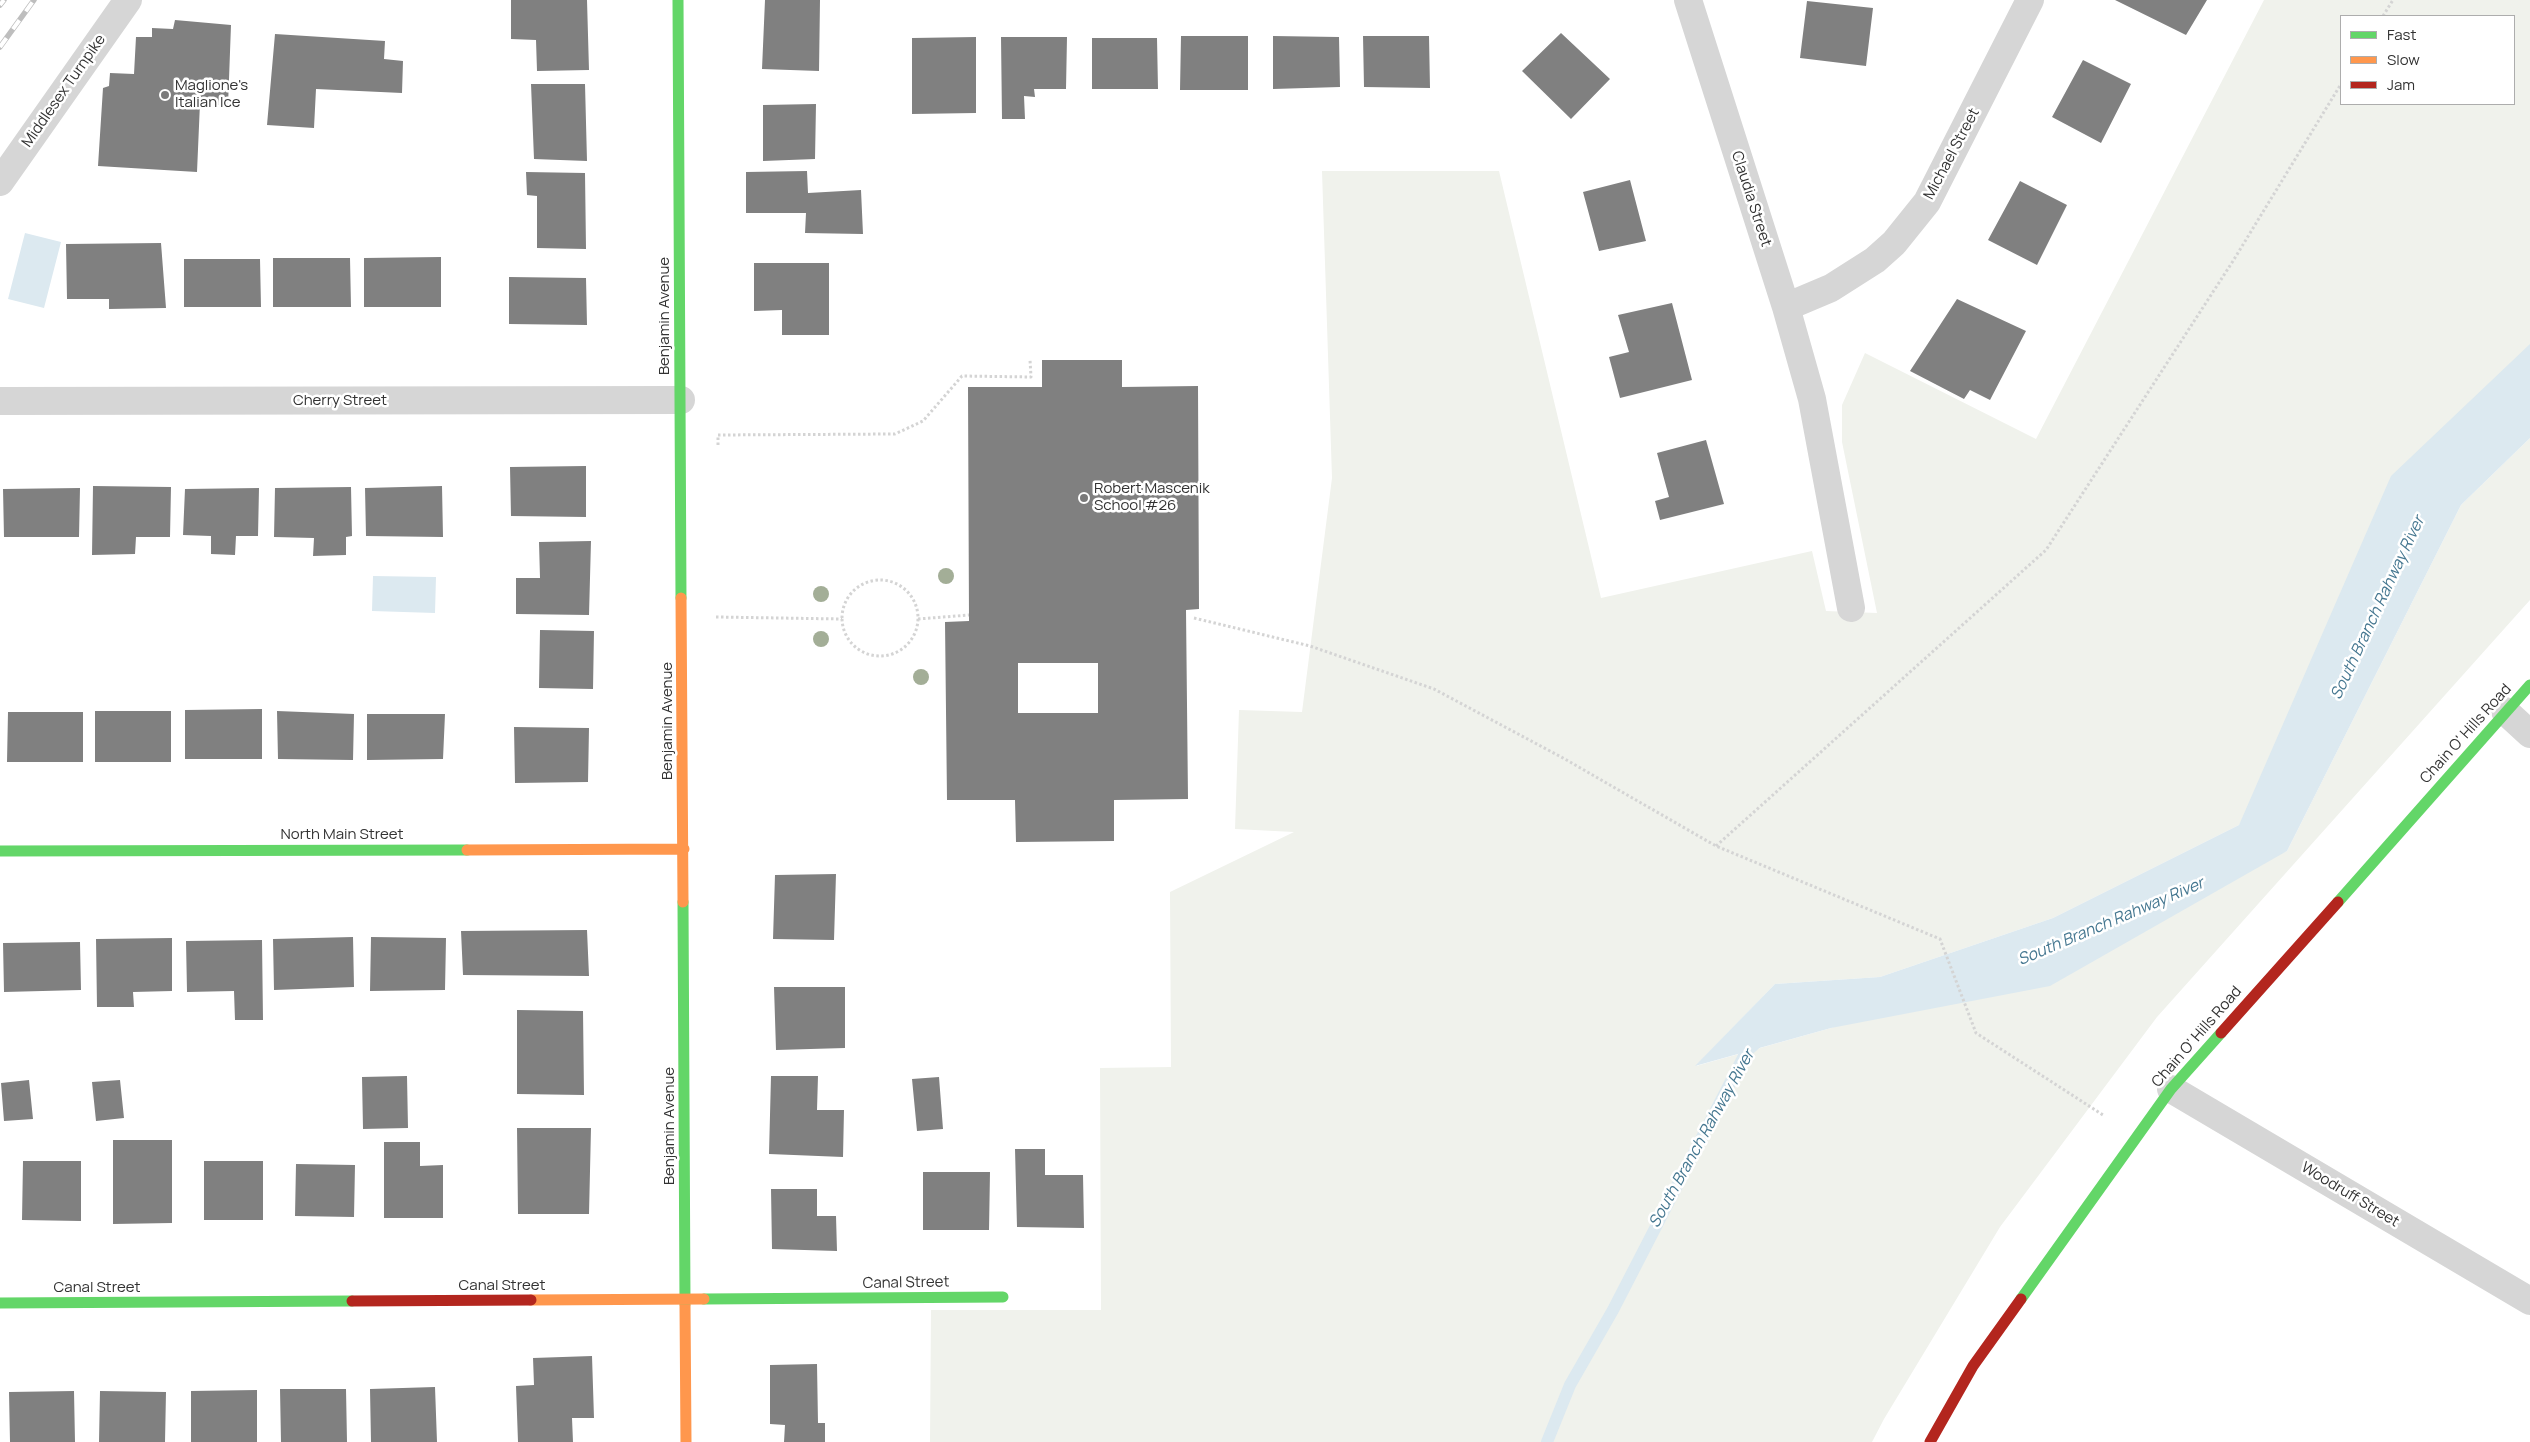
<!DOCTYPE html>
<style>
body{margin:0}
#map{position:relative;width:2530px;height:1442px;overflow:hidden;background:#fff;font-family:Manrope,sans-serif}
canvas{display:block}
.legend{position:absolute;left:2340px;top:15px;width:175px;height:90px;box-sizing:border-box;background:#fff;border:1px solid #adadad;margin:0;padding:6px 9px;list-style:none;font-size:15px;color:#323232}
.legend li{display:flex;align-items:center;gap:10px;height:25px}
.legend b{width:25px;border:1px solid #adadad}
</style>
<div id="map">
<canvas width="2530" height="1442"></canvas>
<ul class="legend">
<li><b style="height:6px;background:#63d668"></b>Fast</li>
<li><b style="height:6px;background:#ff974d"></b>Slow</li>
<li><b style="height:6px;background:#b3261e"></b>Jam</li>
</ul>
</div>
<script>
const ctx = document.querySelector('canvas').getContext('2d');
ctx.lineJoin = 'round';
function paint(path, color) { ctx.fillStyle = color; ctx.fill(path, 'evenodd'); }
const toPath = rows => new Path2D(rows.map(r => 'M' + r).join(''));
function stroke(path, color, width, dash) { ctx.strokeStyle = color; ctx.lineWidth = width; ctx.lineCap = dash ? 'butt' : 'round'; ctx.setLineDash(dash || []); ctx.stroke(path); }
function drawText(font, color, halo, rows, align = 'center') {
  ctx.font = font + ' Manrope,sans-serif'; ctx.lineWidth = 5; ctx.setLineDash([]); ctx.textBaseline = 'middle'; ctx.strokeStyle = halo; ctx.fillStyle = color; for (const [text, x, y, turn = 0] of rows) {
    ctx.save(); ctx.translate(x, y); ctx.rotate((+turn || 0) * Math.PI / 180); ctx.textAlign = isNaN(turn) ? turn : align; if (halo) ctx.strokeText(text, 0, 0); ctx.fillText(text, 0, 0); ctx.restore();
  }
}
const green = toPath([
 [2264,0,2530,0,2530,345,2239,825,2053,918,1880,977,1775,984,1696,1066,1831,1028,2287,851,2461,505,2530,438,2530,600,2157,1017,2000,1227,1884,1419,1872,1442,930,1442,931,1310,1101,1310,1100,1068,1171,1067,1170,892,1294,832,1235,829,1239,710,1302,712,1332,478,1322,171,1499,171,1601,598,1812,551,1826,611,1877,613,1842,442,1842,405,1865,353,2036,439],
 [2341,16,2514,16,2514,104,2341,104]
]);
const water = toPath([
 [25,233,61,242,44,308,8,299],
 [2530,344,2530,438,2461,505,2287,851,2050,986,1831,1028,1695,1066,1775,984,1880,977,2053,918,2239,825,2391,476],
 [373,576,436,577,435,613,372,611]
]);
const stream = toPath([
 [1547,1442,1570,1385,1613,1310,1746,1052,1758,1041]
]);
const building = toPath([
 [511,0,587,0,589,70,537,71,536,40,511,39],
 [765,0,820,0,819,71,762,69],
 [2115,0,2207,0,2186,35],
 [1807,1,1873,8,1866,66,1800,58],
 [175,20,231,25,228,106,200,103,197,172,98,166,103,88,109,86,110,73,134,74,136,37,152,37,152,28,173,29],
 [1561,33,1610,79,1571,119,1522,71],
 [275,34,385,41,384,59,403,61,402,93,316,89,314,128,267,125],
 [1181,36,1248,36,1248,90,1180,90],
 [1273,36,1339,37,1340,87,1273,89],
 [1363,36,1429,36,1430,88,1364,87],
 [976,37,976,113,912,114,912,38],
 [1001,37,1067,37,1066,89,1034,89,1035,97,1024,96,1025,119,1002,119],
 [1092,38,1157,38,1158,89,1092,89],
 [2083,60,2131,84,2101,143,2052,117],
 [531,84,585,84,587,161,534,159],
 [816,104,815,159,763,161,763,105],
 [807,171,808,193,861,190,863,234,805,233,806,213,746,213,746,172],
 [526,172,585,173,586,249,537,248,537,196,527,195],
 [1630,180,1646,241,1599,251,1583,192],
 [2020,181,2067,205,2037,265,1988,240],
 [161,243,166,308,109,309,109,299,67,299,66,244],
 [441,257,441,307,364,307,364,258],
 [273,258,350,258,351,307,273,307],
 [184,259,260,259,261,307,184,307],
 [754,263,829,263,829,335,782,335,782,310,754,311],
 [509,277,586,278,587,325,509,324],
 [1957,299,2026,331,1990,400,1970,390,1964,399,1910,371],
 [1672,303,1692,380,1620,398,1609,357,1629,352,1618,315],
 [1042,360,1122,360,1122,387,1198,386,1199,609,1186,610,1188,799,1114,800,1114,841,1016,842,1015,800,947,800,945,622,969,621,968,387,1042,387],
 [1018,663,1098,663,1098,713,1018,713],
 [1706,440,1724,504,1660,520,1655,501,1669,497,1657,453],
 [586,466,586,517,511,516,510,467],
 [93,486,171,487,170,537,136,537,135,554,92,555],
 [442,486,443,537,366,536,365,488],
 [351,487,352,536,346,537,346,555,313,556,314,538,274,537,275,488],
 [80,488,79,537,4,537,3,489],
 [259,488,258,536,236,536,235,555,211,554,211,536,183,535,185,489],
 [591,541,589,615,516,614,516,578,540,578,539,542],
 [540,630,594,631,593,689,539,688],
 [262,709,262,759,185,759,185,710],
 [95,711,171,711,171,762,95,762],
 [277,711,354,714,353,760,278,759],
 [8,712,83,712,83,762,7,762],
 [367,714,445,714,443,759,367,760],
 [514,727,589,728,588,782,515,783],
 [836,874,834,940,773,939,775,875],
 [587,930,589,976,463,975,461,931],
 [353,937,354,987,274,990,273,939],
 [371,937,446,938,445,990,370,991],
 [172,938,172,991,133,992,134,1007,97,1007,96,939],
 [262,940,263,1020,235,1020,234,991,187,992,186,941],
 [80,942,81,990,4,992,3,943],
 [774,987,845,987,845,1048,776,1050],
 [517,1010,583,1011,584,1095,517,1094],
 [407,1076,408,1128,363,1129,362,1077],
 [771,1076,818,1076,817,1110,844,1110,843,1157,769,1154],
 [939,1077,943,1129,917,1131,912,1079],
 [29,1080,33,1119,4,1121,1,1083],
 [120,1080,124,1118,96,1121,92,1082],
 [517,1128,591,1128,589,1214,518,1214],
 [113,1140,172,1140,172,1223,113,1224],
 [384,1142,420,1142,420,1166,443,1165,443,1218,384,1218],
 [1015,1149,1045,1149,1045,1175,1083,1175,1084,1228,1017,1227],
 [23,1161,81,1161,81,1221,22,1220],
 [204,1161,263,1161,263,1220,204,1220],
 [296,1164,355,1165,354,1217,295,1216],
 [923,1172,990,1172,989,1230,923,1230],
 [771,1189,817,1189,817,1216,836,1216,837,1251,772,1249],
 [592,1356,594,1418,572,1418,573,1442,518,1442,516,1386,534,1385,533,1358],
 [817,1364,818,1423,825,1423,825,1442,784,1442,785,1425,770,1424,770,1365],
 [435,1387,437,1442,371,1442,370,1389],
 [280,1389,346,1389,347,1442,281,1442],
 [257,1390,257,1442,191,1442,191,1391],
 [74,1391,75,1442,10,1442,9,1392],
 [100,1391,166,1392,165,1442,99,1442]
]);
const path = toPath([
 [2383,16,2393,0],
 [718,445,718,435,895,434,923,421,962,376,1031,377,1030,360],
 '842 618a38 38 0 1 1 76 0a38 38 0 1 1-76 0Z',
 [716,617,842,619],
 [1194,618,1310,646,1434,689,1563,758,1716,846,1940,939,1976,1033,2103,1115],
 [918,619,969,615],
 [1716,846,2046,550,2233,261,2341,84]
]);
const street = toPath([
 [1688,0,1786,307,1812,399,1851,608],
 [0,182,128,0],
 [1786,307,1831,288,1875,260,1894,243,1927,202,2030,0],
 [0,401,681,400],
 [2505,711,2530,734],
 [2171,1089,2530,1301]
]);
const fast = toPath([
 [678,0,681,598],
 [0,851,467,850],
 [683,902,685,1304],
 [2338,902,2530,685],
 [704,1299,1003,1297],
 [2021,1299,2171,1089,2221,1033],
 [0,1303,352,1301]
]);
const slow = toPath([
 [681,598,683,902],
 [467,850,684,849],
 [531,1300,704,1299],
 [685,1304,686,1442]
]);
const jam = toPath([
 [2221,1033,2338,902],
 [352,1301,531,1300],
 [1930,1442,1973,1366,2021,1299]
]);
const rail = toPath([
 [0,5,4,0],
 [0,47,34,0]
]);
const trees = [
 [946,576],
 [821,594],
 [821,639],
 [921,677]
];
const markers = [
 [165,95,5,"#7a7a7a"],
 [1084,498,5,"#7a7a7a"]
];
const poiNames = [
 ["Maglione's",175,86],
 ["Italian Ice",175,103],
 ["Robert Mascenik",1094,489],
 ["School #26",1094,506]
];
const streetNames = [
 ["Middlesex Turnpike",64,91,-55],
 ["Michael Street",1952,154,-62],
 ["Claudia Street",1751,199,72],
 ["Benjamin Avenue",665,316,-90],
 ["Cherry Street",340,401],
 ["Benjamin Avenue",668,721,-90],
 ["Chain O' Hills Road",2466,734,-48],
 ["North Main Street",342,835],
 ["Chain O' Hills Road",2197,1037,-49],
 ["Benjamin Avenue",670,1126,-90],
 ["Woodruff Street",2350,1195,31],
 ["Canal Street",906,1283,-1],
 ["Canal Street",502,1286],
 ["Canal Street",97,1288]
];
const waterNames = [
 ["South Branch Rahway River",2378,608,-65],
 ["South Branch Rahway River",2111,922,-23],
 ["South Branch Rahway River",1702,1139,-61]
];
paint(green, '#f0f2ec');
paint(water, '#dce9f0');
stroke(stream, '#dce9f0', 12);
paint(building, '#808080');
stroke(path, '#d4d4d4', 3, [2.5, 2.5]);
stroke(street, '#d6d6d6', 28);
stroke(fast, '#63d668', 11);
stroke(slow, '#ff974d', 11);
stroke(jam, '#b3261e', 11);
stroke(rail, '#bebebe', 5.5);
stroke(rail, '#fff', 4, [11]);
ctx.fillStyle = '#a3ae97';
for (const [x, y] of trees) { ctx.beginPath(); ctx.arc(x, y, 8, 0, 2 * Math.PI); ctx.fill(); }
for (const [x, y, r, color] of markers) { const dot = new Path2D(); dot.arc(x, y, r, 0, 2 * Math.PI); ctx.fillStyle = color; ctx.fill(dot); stroke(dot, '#fff', 2); }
drawText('15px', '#323232', '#fff', poiNames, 'left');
drawText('15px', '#323232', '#fff', streetNames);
drawText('italic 16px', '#457790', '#fff', waterNames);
</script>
